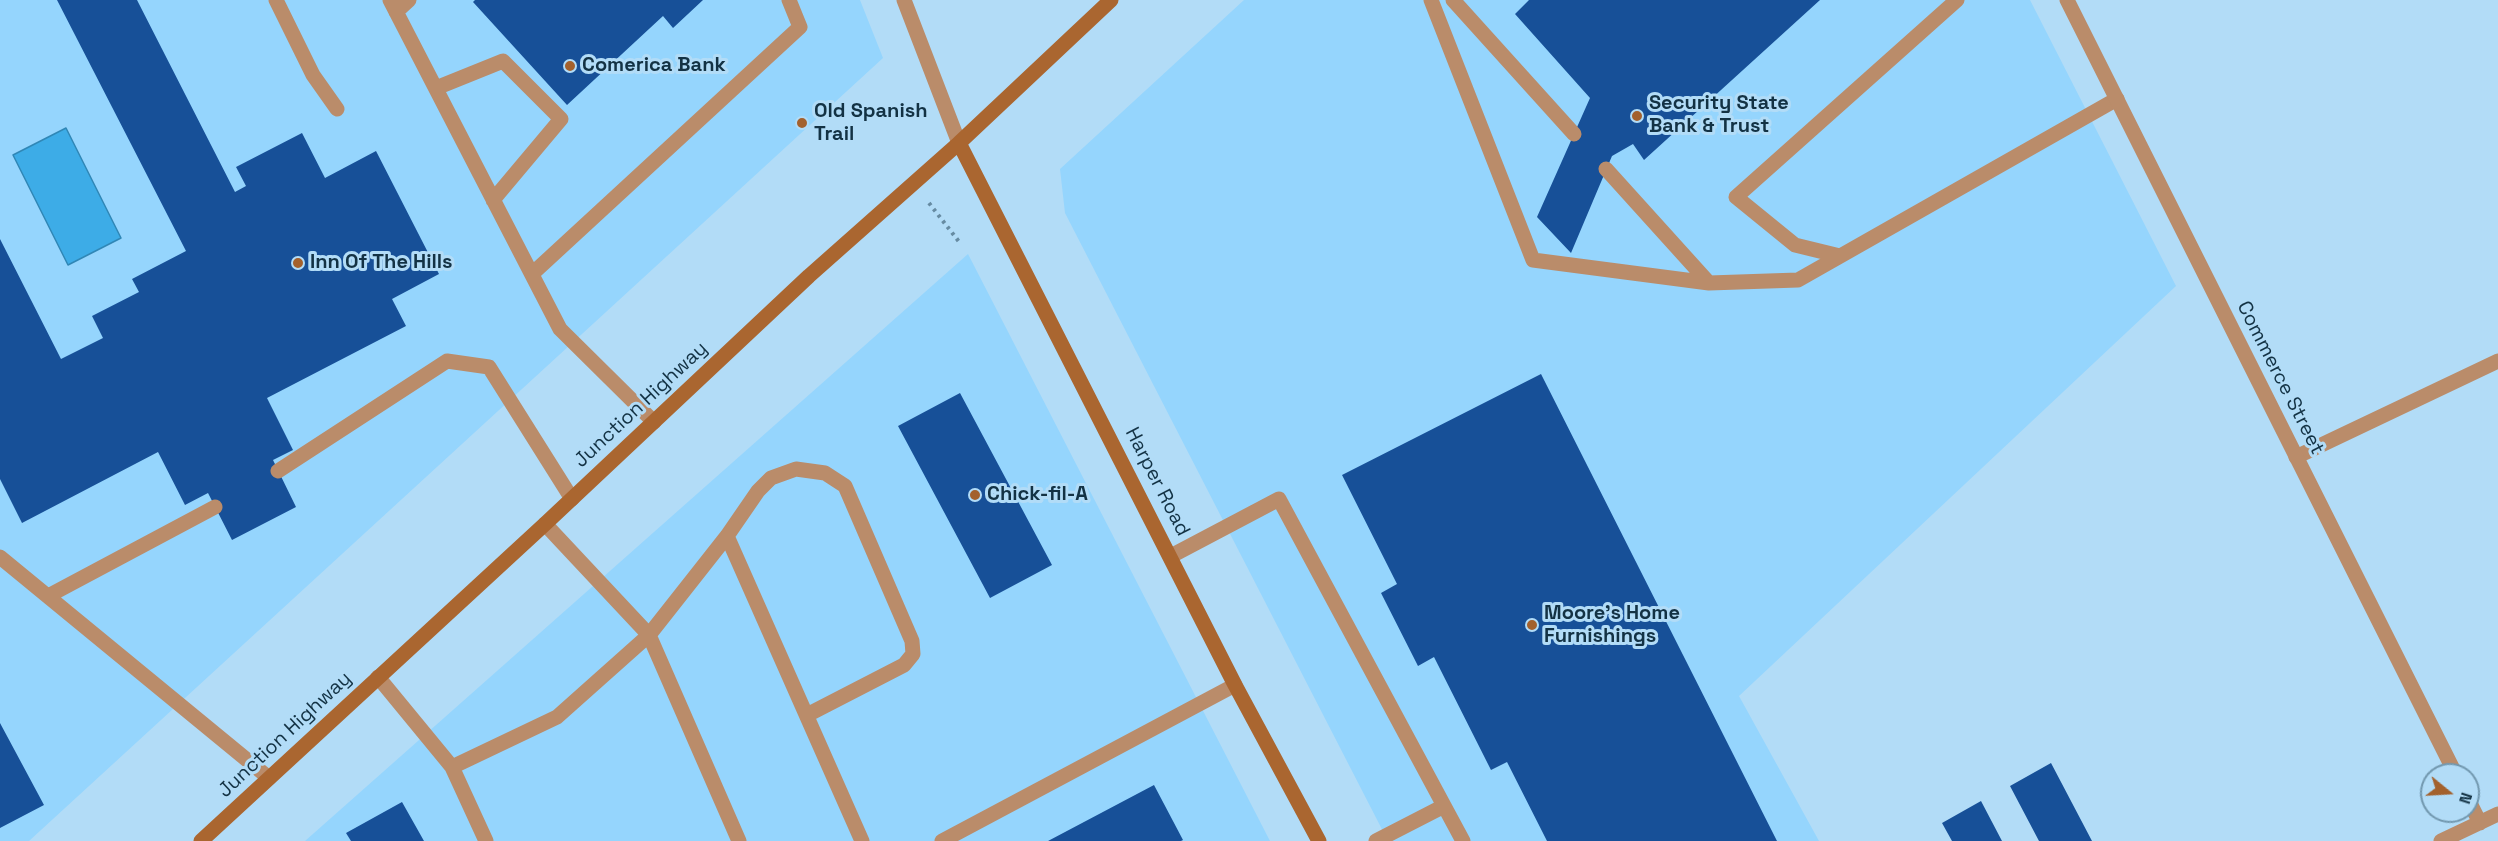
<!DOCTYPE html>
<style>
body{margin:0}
#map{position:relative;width:2498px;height:841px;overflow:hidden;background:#b2dcf7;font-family:"Space Grotesk",sans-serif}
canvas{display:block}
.north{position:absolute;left:2420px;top:763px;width:60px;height:60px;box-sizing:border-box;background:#b2dcf7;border:2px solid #7298af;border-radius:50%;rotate:108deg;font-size:16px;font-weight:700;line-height:24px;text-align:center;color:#133244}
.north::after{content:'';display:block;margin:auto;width:21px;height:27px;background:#a3612d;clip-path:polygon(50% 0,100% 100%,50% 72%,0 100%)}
</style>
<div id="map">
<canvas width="2498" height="841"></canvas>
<div class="north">N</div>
</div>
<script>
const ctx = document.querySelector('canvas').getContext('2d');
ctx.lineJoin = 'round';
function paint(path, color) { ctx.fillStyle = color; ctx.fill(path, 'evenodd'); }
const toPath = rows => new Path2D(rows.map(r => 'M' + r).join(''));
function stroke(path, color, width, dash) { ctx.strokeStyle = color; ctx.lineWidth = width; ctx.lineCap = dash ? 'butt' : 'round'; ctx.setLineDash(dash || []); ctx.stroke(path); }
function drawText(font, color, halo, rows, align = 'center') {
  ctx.font = font + ' "Space Grotesk",sans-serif'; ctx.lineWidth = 6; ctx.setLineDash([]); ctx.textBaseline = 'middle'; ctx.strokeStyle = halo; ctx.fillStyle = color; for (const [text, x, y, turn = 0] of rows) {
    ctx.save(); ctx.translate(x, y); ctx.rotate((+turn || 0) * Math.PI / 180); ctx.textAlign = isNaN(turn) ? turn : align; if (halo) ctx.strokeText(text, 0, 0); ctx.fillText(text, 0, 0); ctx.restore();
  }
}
const built = toPath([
 [0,0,860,0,883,58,29,841,0,841],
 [1244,0,2030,0,2176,286,1739,696,1819,841,1388,841,1065,213,1060,169],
 [968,254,1270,841,305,841]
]);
const water = toPath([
 [66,128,121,238,68,265,13,155,66,128]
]);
const building = toPath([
 [57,0,137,0,235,192,246,186,236,167,302,133,325,178,376,151,439,274,392,299,406,326,267,398,293,450,273,460,296,507,232,540,208,493,185,505,158,452,22,523,0,479,0,239,61,359,103,338,92,316,139,292,132,279,186,251],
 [475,0,703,0,673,28,663,16,567,105,473,2],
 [1529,0,1820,0,1644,160,1633,144,1612,156,1571,253,1537,217,1590,98,1515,14],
 [1541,374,1777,841,1547,841,1507,762,1491,770,1434,657,1418,666,1381,593,1397,584,1342,475],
 [960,393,1052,565,990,598,898,426],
 [0,723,44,805,0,828],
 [2051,763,2092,841,2039,841,2010,786],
 [1154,785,1183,840,1181,841,1048,841],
 [1981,801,2002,841,1952,841,1942,823],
 [402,802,424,841,351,841,346,833]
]);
const path = toPath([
 [929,203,960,243]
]);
const service = toPath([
 [276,0,313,75,337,109],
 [390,0,560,329,654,422],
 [1431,0,1533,260,1709,283,1798,280,2117,99],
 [1453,0,1574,134],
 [396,12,409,0],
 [436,88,503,61,561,119,493,200],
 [1606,169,1709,283],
 [1840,256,1795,245,1736,197,1957,0],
 [532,274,800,27,789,0],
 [2296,457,2498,361],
 [278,471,447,361,489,367,572,499],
 [545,524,649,635,739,841],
 [727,536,862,841],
 [1171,556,1279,499,1463,841],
 [0,557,269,778],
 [48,596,215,507],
 [378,677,452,767,486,841],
 [452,767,557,717,649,635,727,536,758,491,771,478,796,469,825,473,845,486,912,641,913,654,904,665,807,715],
 [942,841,1235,685],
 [1376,841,1444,806]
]);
const minor = toPath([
 [904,0,959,143],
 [2067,0,2456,775],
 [2468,799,2480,823],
 [2441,841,2498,814]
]);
const secondary = toPath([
 [959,143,1235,685,1319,841],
 [201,841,545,524,809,276,959,143,1111,0]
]);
const markers = [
 [570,66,6,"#a3612d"],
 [1637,116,6,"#a3612d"],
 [802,123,6,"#a3612d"],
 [298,263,6,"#a3612d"],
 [975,495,6,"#a3612d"],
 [1532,625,6,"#a3612d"]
];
const poiNames = [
 ["Comerica Bank",582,66],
 ["Security State",1649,104],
 ["Bank & Trust",1649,127],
 ["Old Spanish",814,112],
 ["Trail",814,135],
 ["Inn Of The Hills",310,263],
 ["Chick-fil-A",987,495],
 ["Moore's Home",1544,614],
 ["Furnishings",1544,637]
];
const streetNames = [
 ["Commerce Street",2280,378,63],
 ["Junction Highway",641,405,-43],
 ["Harper Road",1157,482,63],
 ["Junction Highway",285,735,-43]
];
paint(built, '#95d5fd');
paint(water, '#3dace7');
stroke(water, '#3087b6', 1.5);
paint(building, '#175098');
stroke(path, '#668ba2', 4, [3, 4.5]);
stroke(service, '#ba8c6a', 15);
stroke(minor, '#ba8c6a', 15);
stroke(secondary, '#aa6630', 15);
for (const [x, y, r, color] of markers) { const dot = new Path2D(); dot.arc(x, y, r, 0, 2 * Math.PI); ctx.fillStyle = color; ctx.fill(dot); stroke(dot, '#b2dcf7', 2); }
drawText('bold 20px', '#133244', '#b2dcf7', poiNames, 'left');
drawText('20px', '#133244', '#b2dcf7', streetNames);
</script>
